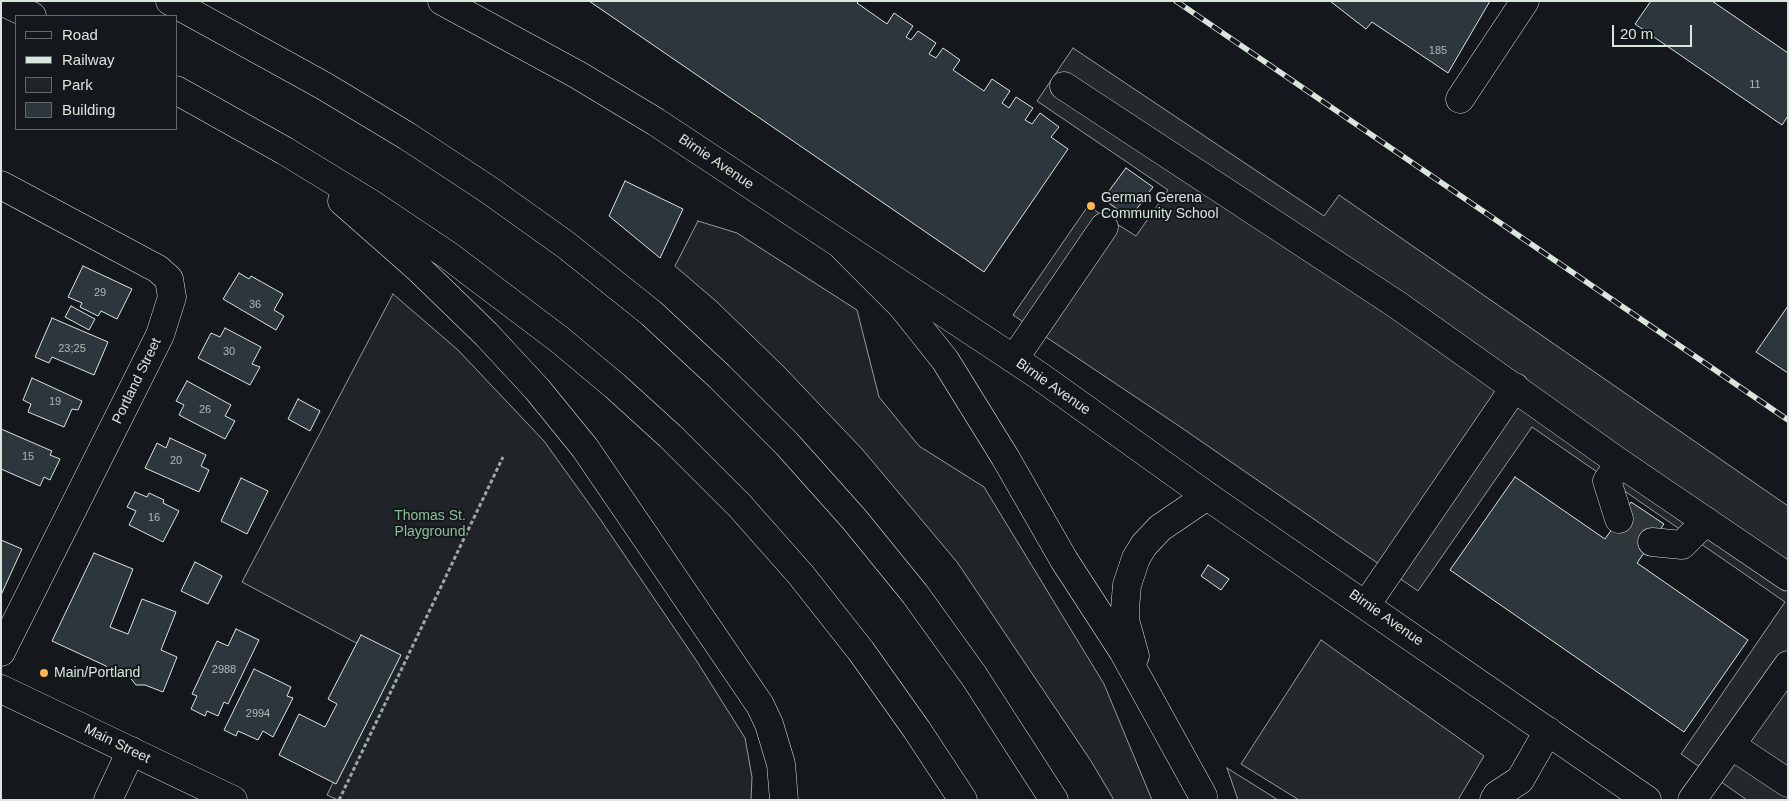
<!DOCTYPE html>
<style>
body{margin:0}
#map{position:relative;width:1789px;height:801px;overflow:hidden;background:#14181c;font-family:Arial,sans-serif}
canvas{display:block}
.frame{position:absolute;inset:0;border:2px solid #d8e6dc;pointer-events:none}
.legend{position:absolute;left:15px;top:15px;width:162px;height:115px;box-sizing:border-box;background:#14181c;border:1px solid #626a69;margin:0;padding:6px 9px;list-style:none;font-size:15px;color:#d8e6dc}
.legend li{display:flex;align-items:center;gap:10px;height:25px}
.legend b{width:25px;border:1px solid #626a69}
.scale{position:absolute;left:1612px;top:25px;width:80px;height:22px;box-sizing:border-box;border:2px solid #d8e6dc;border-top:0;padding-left:6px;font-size:15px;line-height:18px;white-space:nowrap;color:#d8e6dc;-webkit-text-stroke:4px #14181c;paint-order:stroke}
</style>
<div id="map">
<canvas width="1789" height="801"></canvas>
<div class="frame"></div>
<ul class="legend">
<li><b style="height:6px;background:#14181c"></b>Road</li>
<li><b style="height:6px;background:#d8e6dc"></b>Railway</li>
<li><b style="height:14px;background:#202428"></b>Park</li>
<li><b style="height:14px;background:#2c363c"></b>Building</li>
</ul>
<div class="scale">20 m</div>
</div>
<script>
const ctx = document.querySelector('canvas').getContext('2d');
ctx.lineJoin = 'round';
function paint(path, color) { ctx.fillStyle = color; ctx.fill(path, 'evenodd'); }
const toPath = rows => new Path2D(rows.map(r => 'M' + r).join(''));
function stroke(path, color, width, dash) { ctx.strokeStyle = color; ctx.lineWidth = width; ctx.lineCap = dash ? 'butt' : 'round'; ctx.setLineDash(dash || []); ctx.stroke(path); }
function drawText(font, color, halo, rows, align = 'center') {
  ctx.font = font + ' Arial,sans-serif'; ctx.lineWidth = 4; ctx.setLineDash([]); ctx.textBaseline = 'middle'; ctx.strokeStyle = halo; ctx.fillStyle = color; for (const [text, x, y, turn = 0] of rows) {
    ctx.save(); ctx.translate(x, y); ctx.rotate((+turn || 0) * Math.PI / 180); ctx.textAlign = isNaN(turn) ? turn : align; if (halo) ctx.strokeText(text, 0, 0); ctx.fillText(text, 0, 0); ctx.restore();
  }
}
const green = toPath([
 [698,221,737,233,857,310,879,397,919,446,984,487,1104,684,1152,800,1114,800,1091,761,957,562,862,449,784,367,717,302,675,266,698,221],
 [393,294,458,350,544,441,600,519,696,660,745,738,752,777,751,800,338,800,327,795,392,662,242,582,393,294],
 [1227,768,1278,800,1238,800,1227,768]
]);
const parking = toPath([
 [1073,48,1324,216,1339,195,1788,506,1788,800,1747,800,1681,754,1785,602,1532,427,1418,591,1179,426,1013,315,1088,206,1136,236,1168,190,1037,101,1073,48],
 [1321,640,1484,756,1458,800,1299,800,1241,764,1321,640]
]);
const building = toPath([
 [589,1,859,1,857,3,887,24,894,13,913,26,906,37,911,40,918,31,936,43,929,54,936,58,943,48,960,60,953,70,984,91,992,79,1010,91,1002,103,1009,108,1016,97,1033,108,1025,120,1032,124,1040,113,1059,127,1051,137,1068,149,984,272,589,1],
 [1330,1,1490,1,1448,73,1372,22,1366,29,1330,1],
 [1651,1,1712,1,1788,53,1788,116,1782,125,1635,24,1651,1],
 [1126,168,1153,187,1130,218,1103,199,1126,168],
 [625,181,683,209,660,258,609,216,625,181],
 [83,266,132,289,117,319,101,311,98,316,80,307,82,303,68,297,83,266],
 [239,273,249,279,251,276,283,294,274,310,284,316,276,330,223,299,239,273],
 [71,306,95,319,89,330,65,317,71,306],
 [1788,306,1788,373,1756,352,1788,306],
 [52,318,108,342,94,375,52,357,49,363,35,357,52,318],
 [225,328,261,347,252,364,260,367,250,385,198,358,211,333,220,337,225,328],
 [32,378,82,401,78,410,72,409,64,427,28,412,31,404,23,400,32,378],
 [187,381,231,405,225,416,235,421,225,439,179,415,184,405,176,401,187,381],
 [298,399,320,411,310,431,288,419,298,399],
 [1,429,52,451,50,455,60,459,50,480,44,477,40,486,1,469,1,429],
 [170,438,206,455,201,466,209,470,199,492,145,468,157,443,166,448,170,438],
 [1515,477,1605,539,1631,502,1664,524,1637,563,1748,640,1684,732,1450,570,1515,477],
 [241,478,268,491,247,534,221,521,241,478],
 [135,492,147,497,149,493,164,500,163,503,179,511,163,542,129,525,136,511,127,507,135,492],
 [1,540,22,549,1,595,1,540],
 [94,553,133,569,110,627,128,634,142,599,176,612,161,650,177,657,163,692,145,685,136,685,128,675,113,674,106,666,52,641,94,553],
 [195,562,222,576,208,604,181,591,195,562],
 [1208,565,1229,579,1221,590,1201,576,1208,565],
 [236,629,259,640,228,704,224,702,218,716,207,711,205,716,191,709,197,696,192,694,217,641,228,646,236,629],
 [361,635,401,655,336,784,279,755,299,714,325,727,337,704,328,699,361,635],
 [254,669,291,687,287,696,293,698,273,737,263,731,258,740,238,731,236,736,224,730,254,669]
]);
const minorTunnel = toPath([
 [1619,519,1652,542]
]);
const path = toPath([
 [339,800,503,457]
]);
const minor = toPath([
 [1064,86,1396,304,1620,463,1788,577],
 [1460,99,1525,1],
 [1,185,158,269,169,279,172,297,160,335,1,652],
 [1014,359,1104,227],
 [1619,519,1607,481,1620,463],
 [1652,542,1682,545,1706,521],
 [1366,605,1515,387],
 [1731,745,1788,783],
 [108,800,131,751],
 [1494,800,1497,795,1520,780,1548,731],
 [1692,800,1788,665]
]);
const major = toPath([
 [442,1,578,75,656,122,1038,375,1207,496,1647,800],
 [1,689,233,800]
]);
const highway = toPath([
 [1,1,32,16],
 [170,1,324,86,407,136,489,190,566,245,651,313,719,376,787,444,854,519,915,594,974,676,1054,800],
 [176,90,285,151,370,203,449,256,560,340,615,386,670,436,740,506,801,575,861,651,917,730,963,800],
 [342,201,418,268,486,334,537,389,585,448,760,705,769,724,781,764,784,800],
 [844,248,902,306,945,360,1005,457,1064,560,1123,651,1203,796],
 [1135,656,1125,620,1125,609,1127,585,1136,558,1144,545,1160,528,1207,496]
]);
const rail = toPath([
 [1176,1,1788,420]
]);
const markers = [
 [1091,206,5,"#ffb74d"],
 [44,673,5,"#ffb74d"]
];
const numberNames = [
 ["185",1438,51],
 ["11",1755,85],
 ["29",100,293],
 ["36",255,305],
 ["23;25",72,349],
 ["30",229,352],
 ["19",55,402],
 ["26",205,410],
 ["15",28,457],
 ["20",176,461],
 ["16",154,518],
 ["2988",224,670],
 ["2994",258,714]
];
const streetNames = [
 ["Birnie Avenue",716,162,34],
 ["Portland Street",137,381,-64],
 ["Birnie Avenue",1053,387,35],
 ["Birnie Avenue",1386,618,35],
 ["Main Street",117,744,26]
];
const poiNames = [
 ["German Gerena",1101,198],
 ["Community School",1101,214],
 ["Main/Portland",54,673]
];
const parkNames = [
 ["Thomas St.",430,516],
 ["Playground",430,532]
];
paint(green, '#202428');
stroke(green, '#939e99', 1);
paint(parking, '#24282b');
stroke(parking, '#939e99', 1);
paint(building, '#2c363c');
stroke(building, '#d8e6dc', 1);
stroke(minorTunnel, '#313739', 28, [28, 14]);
stroke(minor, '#d8e6dc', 29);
stroke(major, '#d8e6dc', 29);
stroke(highway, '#d8e6dc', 29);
stroke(path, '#9da8a2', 3, [4, 2.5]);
stroke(minor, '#14181c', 28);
stroke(major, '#14181c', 28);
stroke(highway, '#14181c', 28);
stroke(rail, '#d8e6dc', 5.5);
stroke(rail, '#14181c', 4, [11]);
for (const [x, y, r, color] of markers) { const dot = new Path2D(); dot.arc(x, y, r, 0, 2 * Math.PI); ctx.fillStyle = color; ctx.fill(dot); stroke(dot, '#14181c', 2); }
drawText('11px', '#adbab4', null, numberNames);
drawText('14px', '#d8e6dc', '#14181c', streetNames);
drawText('14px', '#d8e6dc', '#14181c', poiNames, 'left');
drawText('14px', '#8ac095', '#14181c', parkNames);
</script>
